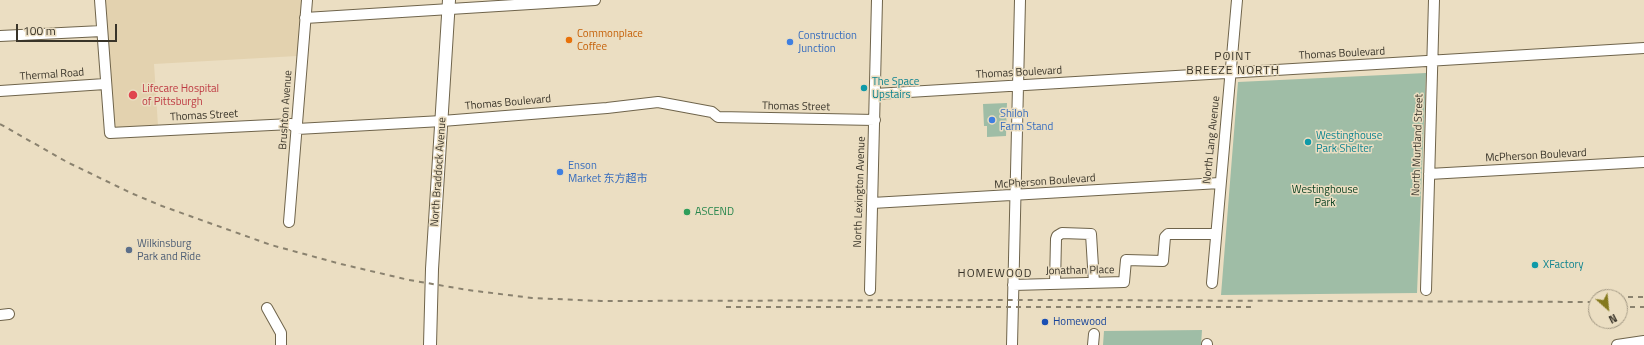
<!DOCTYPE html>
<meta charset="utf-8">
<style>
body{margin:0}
#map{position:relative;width:1644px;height:345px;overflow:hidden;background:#ebdec2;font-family:"Titillium Web",sans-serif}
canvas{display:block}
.north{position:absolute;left:1588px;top:289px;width:40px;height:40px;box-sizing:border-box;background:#ebdec2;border:1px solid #a49a85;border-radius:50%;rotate:153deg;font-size:11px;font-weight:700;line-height:16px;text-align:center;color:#393429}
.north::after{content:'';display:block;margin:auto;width:14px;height:18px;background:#84791d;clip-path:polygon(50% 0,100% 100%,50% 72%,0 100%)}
.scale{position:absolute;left:16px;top:24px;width:101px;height:18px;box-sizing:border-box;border:2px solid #393429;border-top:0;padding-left:5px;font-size:12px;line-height:14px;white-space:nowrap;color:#393429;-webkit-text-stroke:3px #ebdec2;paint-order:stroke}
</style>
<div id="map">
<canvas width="1644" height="345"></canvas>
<div class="north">N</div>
<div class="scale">100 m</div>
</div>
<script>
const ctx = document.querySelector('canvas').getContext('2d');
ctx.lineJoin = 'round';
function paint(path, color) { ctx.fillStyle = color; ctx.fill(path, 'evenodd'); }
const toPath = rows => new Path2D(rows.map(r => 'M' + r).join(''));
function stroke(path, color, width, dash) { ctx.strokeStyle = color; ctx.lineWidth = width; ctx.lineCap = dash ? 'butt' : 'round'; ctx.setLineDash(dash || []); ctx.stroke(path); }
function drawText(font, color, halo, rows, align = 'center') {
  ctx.font = font + ' "Titillium Web","Noto Sans SC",sans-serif'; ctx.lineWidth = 3; ctx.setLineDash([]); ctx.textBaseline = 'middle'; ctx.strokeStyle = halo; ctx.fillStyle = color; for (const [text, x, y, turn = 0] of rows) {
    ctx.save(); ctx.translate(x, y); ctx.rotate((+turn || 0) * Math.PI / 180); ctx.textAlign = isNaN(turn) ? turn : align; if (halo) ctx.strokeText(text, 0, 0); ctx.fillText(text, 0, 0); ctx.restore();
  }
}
const built = toPath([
 [105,0,302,0,297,56,154,64,158,126,113,128]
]);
const green = toPath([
 [1426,73,1417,293,1221,295,1238,82],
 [1007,103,1006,136,987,137,987,126,984,126,983,104],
 [1202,330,1201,345,1103,345,1104,331]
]);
const minor = toPath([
 [100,0,110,133,291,124,297,129,442,121,607,108,658,102,712,112,718,117,875,120],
 [305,18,595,0],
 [0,36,102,31],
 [0,91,105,84],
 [875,94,1644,48],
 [1429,174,1644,162],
 [872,203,1220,183],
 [289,222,307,0],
 [1212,283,1237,0],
 [1055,284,1056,239,1057,236,1062,233,1091,234,1094,283],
 [1013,285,1124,282,1126,260,1163,261,1165,237,1168,234,1216,234],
 [870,290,877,0],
 [1426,290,1434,0],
 [267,308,281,333,281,345],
 [0,315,9,314],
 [1012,345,1020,0],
 [1093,345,1094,334],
 [1207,345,1207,344],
 [1617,345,1644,341]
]);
const major = toPath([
 [430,345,432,269,449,0]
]);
const rail = toPath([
 [0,124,67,162,131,193,162,206,271,245,341,264,409,280,468,290,532,298,601,301,1035,300,1596,302],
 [1598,297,1644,297],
 [726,307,1254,307],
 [1620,307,1644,307]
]);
const markers = [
 [569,40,4,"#e8710a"],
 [790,42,4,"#3f7fe0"],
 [864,88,4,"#0f9aa8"],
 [133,95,5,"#e0444e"],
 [992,120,4,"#3f7fe0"],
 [1308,142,4,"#0f9aa8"],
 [560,172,4,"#3f7fe0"],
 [687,212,4,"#2e9e5b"],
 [129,250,4,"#5c6f8a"],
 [1535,265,4,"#0f9aa8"],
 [1045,322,4,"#1a4fb4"]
];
const foodNames = [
 ["Commonplace",577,34],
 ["Coffee",577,47]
];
const shopNames = [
 ["Construction",798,36],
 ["Junction",798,49],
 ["Shiloh",1000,114],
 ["Farm Stand",1000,127],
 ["Enson",568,166],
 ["Market 东方超市",568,179]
];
const streetNames = [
 ["Thomas Boulevard",1342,54,-3],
 ["Thomas Boulevard",1019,73,-3],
 ["Thermal Road",52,75,-4],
 ["Thomas Boulevard",508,103,-5],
 ["Thomas Street",796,107,1],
 ["Brushton Avenue",286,110,-86],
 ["Thomas Street",204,116,-3],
 ["North Lang Avenue",1212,140,-84],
 ["North Murtland Street",1418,145,-88],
 ["McPherson Boulevard",1536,156,-3],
 ["North Braddock Avenue",439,172,-86],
 ["McPherson Boulevard",1045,182,-4],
 ["North Lexington Avenue",860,192,-88],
 ["Jonathan Place",1080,271,-1]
];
const cultureNames = [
 ["The Space",872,82],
 ["Upstairs",872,95],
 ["Westinghouse",1316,136],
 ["Park Shelter",1316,149],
 ["XFactory",1543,265]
];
const healthNames = [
 ["Lifecare Hospital",142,89],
 ["of Pittsburgh",142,102]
];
const parkNames = [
 ["Westinghouse",1325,190],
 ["Park",1325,203]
];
const leisureNames = [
 ["ASCEND",695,212]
];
const serviceNames = [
 ["Wilkinsburg",137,244],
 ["Park and Ride",137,257]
];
const transitNames = [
 ["Homewood",1053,322]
];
const neighbourhoodNames = [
 ["POINT",1233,57],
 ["BREEZE NORTH",1233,71],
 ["HOMEWOOD",995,274]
];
paint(built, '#e3d2af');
paint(green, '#9fbda6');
stroke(minor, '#6f644b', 12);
stroke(major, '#6f644b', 14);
stroke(minor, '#fff', 10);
stroke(major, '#fff', 12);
stroke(rail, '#8a826f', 2, [5, 5]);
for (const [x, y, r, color] of markers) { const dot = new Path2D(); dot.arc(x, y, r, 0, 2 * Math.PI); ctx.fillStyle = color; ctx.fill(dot); stroke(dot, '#ebdec2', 1.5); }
drawText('11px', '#c56008', '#ebdec2', foodNames, 'left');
drawText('11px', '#366cbe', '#ebdec2', shopNames, 'left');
drawText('11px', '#393429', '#ebdec2', streetNames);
drawText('11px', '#0d838f', '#ebdec2', cultureNames, 'left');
drawText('11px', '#be3a42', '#ebdec2', healthNames, 'left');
drawText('11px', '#043c1c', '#ebdec2', parkNames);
drawText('11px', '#27864d', '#ebdec2', leisureNames, 'left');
drawText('11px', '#4e5e75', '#ebdec2', serviceNames, 'left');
drawText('11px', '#164399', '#ebdec2', transitNames, 'left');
ctx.letterSpacing = '1px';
drawText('12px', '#393429', '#ebdec2', neighbourhoodNames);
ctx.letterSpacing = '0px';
</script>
